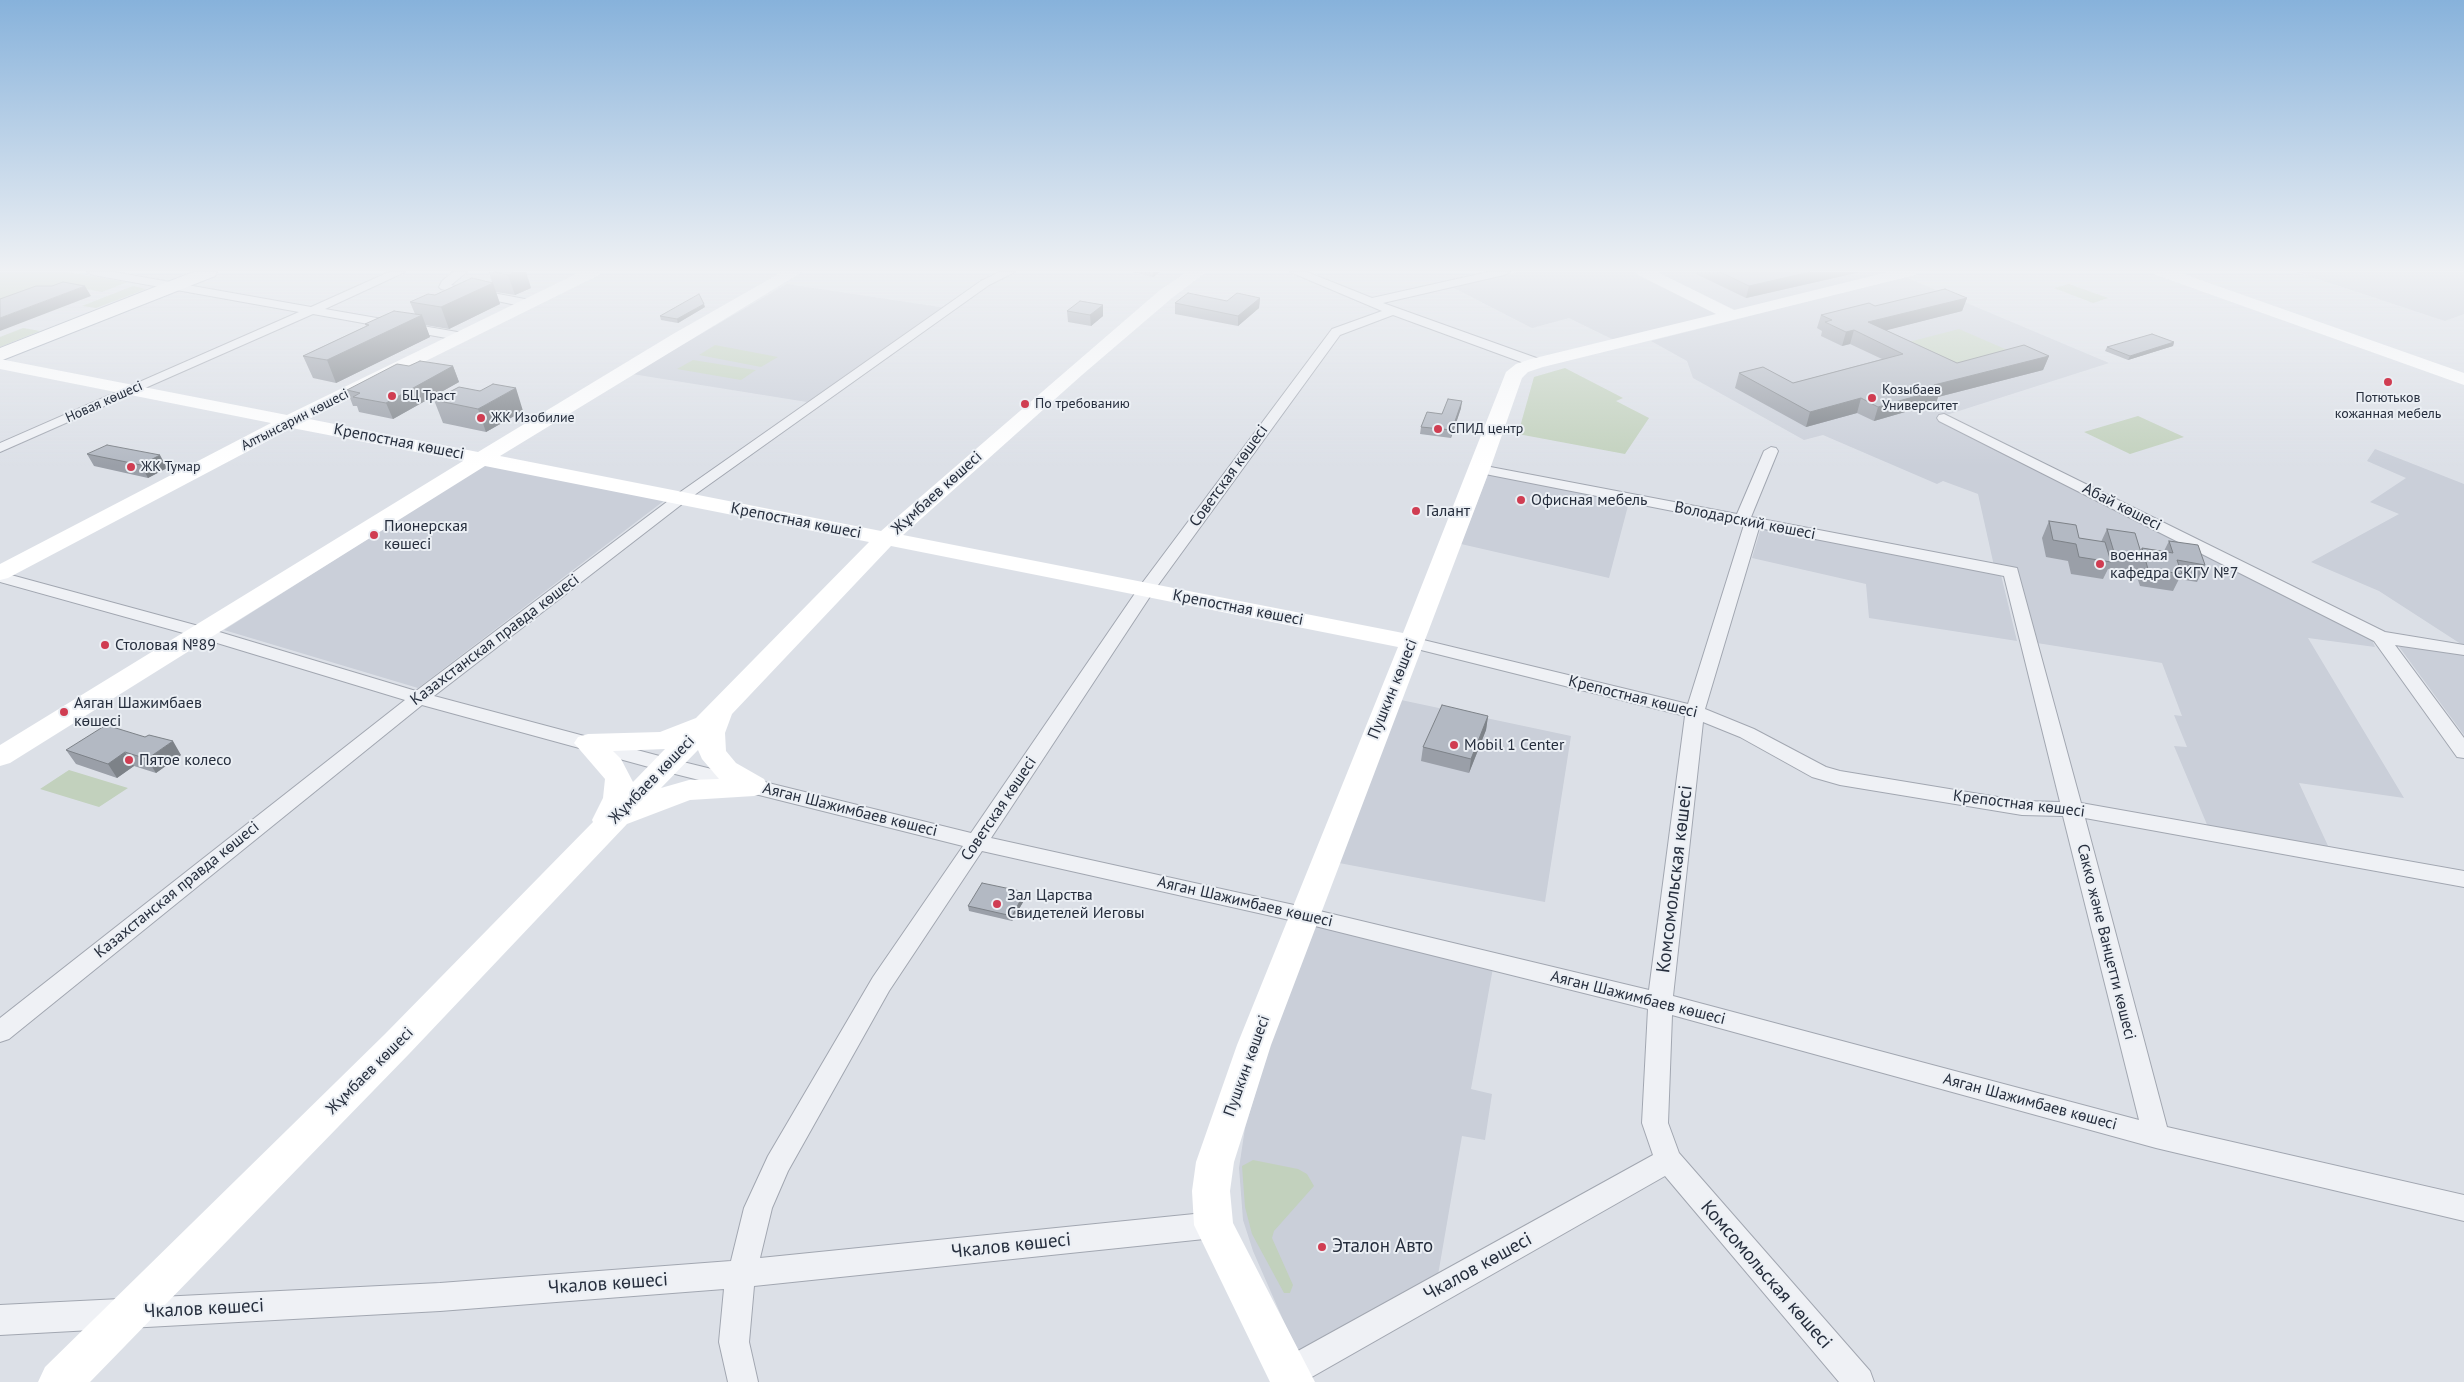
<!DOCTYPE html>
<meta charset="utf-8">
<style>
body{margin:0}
canvas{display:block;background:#dce0e7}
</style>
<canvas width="2464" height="1382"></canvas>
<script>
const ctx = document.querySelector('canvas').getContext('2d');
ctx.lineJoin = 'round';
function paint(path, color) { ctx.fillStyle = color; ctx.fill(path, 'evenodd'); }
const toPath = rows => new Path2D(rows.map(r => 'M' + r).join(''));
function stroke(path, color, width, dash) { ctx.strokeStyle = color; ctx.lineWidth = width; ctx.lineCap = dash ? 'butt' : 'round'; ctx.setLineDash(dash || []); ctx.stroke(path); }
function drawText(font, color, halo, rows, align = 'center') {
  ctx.font = font + ' "PT Sans",sans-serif'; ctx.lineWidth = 4; ctx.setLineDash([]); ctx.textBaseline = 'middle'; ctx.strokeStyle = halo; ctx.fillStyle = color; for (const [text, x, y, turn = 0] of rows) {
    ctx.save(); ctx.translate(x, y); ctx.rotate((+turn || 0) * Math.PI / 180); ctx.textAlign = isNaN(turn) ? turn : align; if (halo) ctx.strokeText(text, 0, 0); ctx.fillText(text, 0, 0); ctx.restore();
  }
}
const built = toPath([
 [1518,272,1635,272,1720,314,1614,340,1569,318,1532,328,1452,287],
 [1657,272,1895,272,1737,311],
 [2297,272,2464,272,2464,314,2445,321],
 [1905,277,2109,363,1937,418,2371,637,2375,647,2308,638,2404,798,2299,783,2329,848,2208,827,2174,746,2187,747,2174,715,2182,716,2162,663,2037,643,2018,570,1994,566,1978,494,1943,481,1937,484,1823,435,1804,440,1693,378,1687,361,1651,341],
 [787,284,946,308,807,402,632,374],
 [2375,449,2464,484,2464,646,2379,591,2311,562,2399,514,2370,502,2406,478,2367,461],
 [486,464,665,500,418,688,224,630],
 [1488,474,1629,502,1609,578,1461,544],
 [1761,528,2001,575,2017,641,1869,618,1866,584,1752,558],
 [2397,644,2464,655,2464,735],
 [1401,700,1571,736,1545,902,1339,863],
 [1315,925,1493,968,1471,1089,1492,1094,1485,1140,1462,1136,1438,1275,1298,1354,1253,1251,1243,1220,1239,1168,1245,1128,1269,1048]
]);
const green = toPath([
 [0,272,67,272,127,282,102,292,64,285,0,310],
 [2069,284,2108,298,2093,303,2054,288],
 [133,286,146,289,96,308,82,306],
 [23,328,40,331,0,347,0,337],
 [1959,329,2012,352,1949,369,1897,345],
 [715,345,778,357,761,367,699,355],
 [693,360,755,370,756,370,741,380,677,369],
 [1565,368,1623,398,1616,401,1649,418,1625,454,1518,434,1534,377],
 [2138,416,2184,437,2130,454,2084,432],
 [69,770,128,788,99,807,40,789],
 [1253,1160,1298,1169,1307,1174,1314,1186,1274,1231,1272,1238,1293,1285,1290,1293,1284,1293,1252,1234,1245,1207,1242,1166]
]);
const street = toPath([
 [87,272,114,272,311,307,389,272,405,272,325,309,463,333,469,337,463,341,313,314,0,452,0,443,299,312,93,275,87,272],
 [453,272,467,272,451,285,530,300,536,304,530,308,441,289,439,287,442,281,453,272],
 [999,272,1015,272,989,285,686,501,434,696,667,758,971,833,1140,586,1332,329,1382,311,1290,272,1307,272,1372,298,1488,272,1510,272,1504,275,1383,303,1542,360,1544,363,1542,366,1532,366,1393,315,1340,335,1153,592,991,838,1303,907,1649,990,1685,716,1405,646,1402,642,1405,638,1411,637,1688,704,1744,525,1480,473,1473,469,1480,465,1737,514,1764,451,1771,447,1776,448,1778,451,1751,517,2017,568,2081,803,2464,871,2464,887,2085,818,2167,1127,2464,1195,2464,1221,2156,1148,1672,1015,1668,1123,1679,1153,1870,1371,1874,1382,1839,1382,1665,1176,1303,1382,1277,1382,1274,1373,1278,1362,1653,1155,1642,1123,1648,1009,1303,923,982,851,889,991,788,1171,772,1208,760,1258,1214,1212,1224,1216,1228,1225,1224,1234,1214,1238,754,1286,749,1342,758,1382,728,1382,719,1342,724,1289,440,1311,0,1335,0,1305,440,1283,731,1261,744,1208,768,1156,873,977,963,846,667,772,422,705,9,1039,0,1042,0,1018,405,700,194,636,0,582,0,572,206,628,416,691,676,495,981,281,999,272],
 [1759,528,2004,576,2060,802,2022,801,1840,771,1826,767,1754,729,1705,709,1759,528],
 [1703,722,1740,737,1812,777,1840,785,2022,815,2063,816,2139,1120,1673,996,1703,722],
 [1944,414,2385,632,2464,645,2464,655,2395,645,2464,738,2464,758,2457,757,2374,641,1939,421,1937,418,1939,415,1944,414]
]);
const secondary = toPath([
 [580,272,601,272,599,275,309,419,478,452,673,334,782,272,802,272,500,456,881,531,1160,290,1187,272,1206,272,1172,298,1082,375,903,535,1403,633,1506,372,1516,364,1531,359,1716,314,1638,275,1636,272,1657,272,1734,310,1888,272,1917,272,1915,275,1543,367,1528,372,1522,378,1490,469,1271,1045,1234,1162,1230,1191,1233,1223,1315,1382,1270,1382,1194,1225,1192,1191,1196,1162,1237,1045,1398,647,891,546,732,714,725,733,726,751,736,763,764,779,768,786,764,793,754,796,690,800,627,824,409,1054,90,1382,38,1382,45,1367,385,1034,593,822,592,820,603,798,605,779,574,743,578,737,588,734,660,732,696,718,869,542,485,466,10,763,0,766,0,745,463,461,292,428,8,578,0,580,0,564,271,423,0,369,0,359,287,415,580,272],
 [665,749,633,782,621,759,613,751,665,749],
 [698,750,702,759,719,779,689,780,661,788,698,750],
 [2154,272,2178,272,2464,373,2464,385,2156,275,2154,272]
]);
const primary = toPath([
 [193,272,217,272,215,276,0,361,0,348,193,272]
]);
const wall = toPath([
 [489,272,526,272,531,288,515,295,496,292,500,304,449,329,425,325,430,337,336,383,313,378,303,356,366,326,365,324,415,314,410,302,435,295,492,283],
 [1132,272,1160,272,1153,277],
 [1692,272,1860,272,1746,298],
 [1260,298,1259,308,1238,326,1175,314,1175,303,1227,301],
 [1967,298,1962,311,1886,330,1957,363,2049,356,2043,370,1938,397,1936,403,1874,421,1857,413,1806,427,1735,388,1739,373,1793,383,1882,359,1850,344,1842,346,1821,336,1822,331,1817,328,1821,315],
 [1103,305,1103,316,1091,326,1068,322,1067,311],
 [705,307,678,323,661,320,660,316],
 [2174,342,2173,346,2128,360,2105,351,2107,347],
 [409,366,453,366,459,382,393,419,359,412,357,406,353,406,347,390],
 [434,400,523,411,486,432,443,423],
 [1461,408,1451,438,1420,434,1421,427,1442,414],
 [87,454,167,468,148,478,94,466],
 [2049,521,2079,538,2101,542,2107,529,2140,550,2142,548,2164,551,2169,541,2205,565,2197,582,2179,579,2173,591,2140,586,2135,571,2134,573,2108,569,2103,579,2071,574,2068,561,2046,557,2042,538],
 [1488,716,1486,730,1469,773,1421,761,1423,747],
 [66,750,181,755,156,773,134,766,117,778,76,764],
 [1025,892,1026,897,1012,921,969,911,968,906]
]);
const shadedWall = toPath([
 [514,272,526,272,531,288,515,295,508,275],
 [1153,272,1160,272,1153,277],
 [1810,272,1860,272,1746,298,1749,286],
 [493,283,500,304,449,329,441,307],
 [85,286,91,296,0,331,0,318],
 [1260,298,1259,308,1238,326,1238,316],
 [1967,298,1962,311,1864,336,1868,322],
 [704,304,705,307,678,323,677,319],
 [1103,305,1103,316,1091,326,1090,315],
 [422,315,430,337,336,383,327,360],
 [1854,330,1850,344,1842,346,1846,332],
 [2174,342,2173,346,2128,360,2130,356],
 [2049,356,2043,370,1938,397,1936,403,1874,421,1878,407,1934,385],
 [453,366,459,382,393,419,386,403],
 [516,388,523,411,486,432,478,409],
 [1861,398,1857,413,1806,427,1810,412],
 [1462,401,1461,408,1451,438,1452,430],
 [160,455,167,468,148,478,141,465],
 [1488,716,1486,730,1469,773,1471,759],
 [173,741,181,755,156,773,147,759],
 [125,752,134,766,117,778,108,764],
 [1025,892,1026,897,1012,921,1012,916]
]);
const building = toPath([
 [495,272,514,272,508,275,495,272],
 [1720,272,1810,272,1749,286,1720,272],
 [472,278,493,283,441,307,410,302,428,294,435,295,472,278],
 [63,282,85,286,0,318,0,299,36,286,52,286,63,282],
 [1945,289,1967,298,1868,322,1957,363,2024,345,2049,356,1934,385,1941,389,1878,407,1861,398,1810,412,1739,373,1763,367,1793,383,1903,354,1854,330,1846,332,1825,322,1832,320,1821,315,1869,303,1875,306,1945,289],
 [1188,293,1227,301,1237,293,1260,298,1238,316,1175,303,1188,293],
 [699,294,704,304,677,319,660,316,699,294],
 [1080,301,1103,305,1090,315,1067,311,1080,301],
 [394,311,422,315,327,360,303,356,369,325,365,324,394,311],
 [2152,334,2174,342,2130,356,2107,347,2152,334],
 [420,361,453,366,386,403,353,397,360,393,347,390,397,364,409,366,420,361],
 [493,384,516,388,478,409,434,400,459,387,480,391,493,384],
 [1448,399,1462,401,1452,430,1421,427,1427,412,1442,414,1448,399],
 [107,445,160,455,141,465,87,454,107,445],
 [2049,521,2076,525,2079,538,2105,542,2111,562,2079,557,2076,544,2053,540,2049,521],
 [2107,529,2135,533,2142,556,2114,552,2107,529],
 [2169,541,2198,545,2205,565,2177,560,2182,574,2148,569,2142,548,2173,553,2169,541],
 [1442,705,1488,716,1471,759,1423,747,1442,705],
 [106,725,145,737,149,735,173,741,147,759,125,752,108,764,66,750,106,725],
 [982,883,1025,892,1012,916,968,906,982,883]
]);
const markers = [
 [2388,382,5,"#d03d52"],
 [392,396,5,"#d03d52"],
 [1872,398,5,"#d03d52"],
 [1025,404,5,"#d03d52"],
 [481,418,5,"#d03d52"],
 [1438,429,5,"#d03d52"],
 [131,467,5,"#d03d52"],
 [1521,500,5,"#d03d52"],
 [1416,511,5,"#d03d52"],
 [374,535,5,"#d03d52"],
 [2100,564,5,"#d03d52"],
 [105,645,5,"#d03d52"],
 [64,712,5,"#d03d52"],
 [1454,745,5,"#d03d52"],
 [129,760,5,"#d03d52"],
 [997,904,5,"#d03d52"],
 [1322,1247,5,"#d03d52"]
];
const farPoinames = [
 ["Козыбаев",1882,390],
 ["Университет",1882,406],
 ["БЦ Траст",402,396],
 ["Потютьков",2388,398,"center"],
 ["кожанная мебель",2388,414,"center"],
 ["По требованию",1035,404],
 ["ЖК Изобилие",491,418],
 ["СПИД центр",1448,429],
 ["ЖК Тумар",141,467]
];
const farStreetnames = [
 ["Новая көшесі",104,402,-24],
 ["Алтынсарин көшесі",295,420,-27]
];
const streetNames = [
 ["Крепостная көшесі",399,442,11],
 ["Советская көшесі",1229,476,-54],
 ["Жұмбаев көшесі",937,493,-42],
 ["Абай көшесі",2122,507,27],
 ["Крепостная көшесі",796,521,11],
 ["Володарский көшесі",1745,521,11],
 ["Крепостная көшесі",1238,608,11],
 ["Казахстанская правда көшесі",495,640,-37],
 ["Пушкин көшесі",1393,689,-68],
 ["Крепостная көшесі",1633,697,14],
 ["Жұмбаев көшесі",652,780,-46],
 ["Крепостная көшесі",2019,804,7],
 ["Советская көшесі",999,809,-56],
 ["Аяган Шажимбаев көшесі",850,810,14],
 ["Казахстанская правда көшесі",177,890,-39],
 ["Аяган Шажимбаев көшесі",1245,902,13],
 ["Сакко және Ванцетти көшесі",2106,942,76],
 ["Аяган Шажимбаев көшесі",1638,998,14],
 ["Пушкин көшесі",1247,1066,-70],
 ["Жұмбаев көшесі",370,1071,-45],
 ["Аяган Шажимбаев көшесі",2030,1102,15]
];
const poiNames = [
 ["Офисная мебель",1531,500],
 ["Галант",1426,511],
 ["Пионерская",384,526],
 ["көшесі",384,544],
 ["военная",2110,555],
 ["кафедра СКГУ №7",2110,573],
 ["Столовая №89",115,645],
 ["Аяган Шажимбаев",74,703],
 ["көшесі",74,721],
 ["Mobil 1 Center",1464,745],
 ["Пятое колесо",139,760],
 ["Зал Царства",1007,895],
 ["Свидетелей Иеговы",1007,913]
];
const nearStreetnames = [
 ["Комсомольская көшесі",1675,879,-83],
 ["Чкалов көшесі",1011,1246,-6],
 ["Чкалов көшесі",1478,1267,-29],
 ["Комсомольская көшесі",1766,1275,49],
 ["Чкалов көшесі",608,1284,-4],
 ["Чкалов көшесі",204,1309,-3]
];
const nearPoinames = [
 ["Эталон Авто",1332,1247]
];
paint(built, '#cacfd9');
paint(green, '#c2d1bd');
stroke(street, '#a2a7b1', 2);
stroke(primary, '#9ba4b2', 2);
paint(street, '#eff1f5');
paint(secondary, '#fff');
paint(primary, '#fff');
paint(wall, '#9a9fa8');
paint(shadedWall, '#7d8288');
paint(building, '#b3b9c3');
stroke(building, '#7d8288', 1);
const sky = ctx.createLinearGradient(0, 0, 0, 466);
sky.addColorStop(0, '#87b2db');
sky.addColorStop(0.58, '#eff1f4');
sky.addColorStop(1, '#eff1f400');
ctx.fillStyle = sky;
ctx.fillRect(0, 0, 2464, 466);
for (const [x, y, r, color] of markers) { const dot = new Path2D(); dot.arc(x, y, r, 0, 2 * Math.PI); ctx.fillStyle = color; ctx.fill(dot); stroke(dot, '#ebeff4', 2); }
drawText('14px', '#262e3d', '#ebeff4', farPoinames, 'left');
drawText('14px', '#262e3d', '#ebeff4', farStreetnames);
drawText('16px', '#262e3d', '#ebeff4', streetNames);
drawText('16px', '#262e3d', '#ebeff4', poiNames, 'left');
drawText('19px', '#262e3d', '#ebeff4', nearStreetnames);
drawText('19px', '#262e3d', '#ebeff4', nearPoinames, 'left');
</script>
